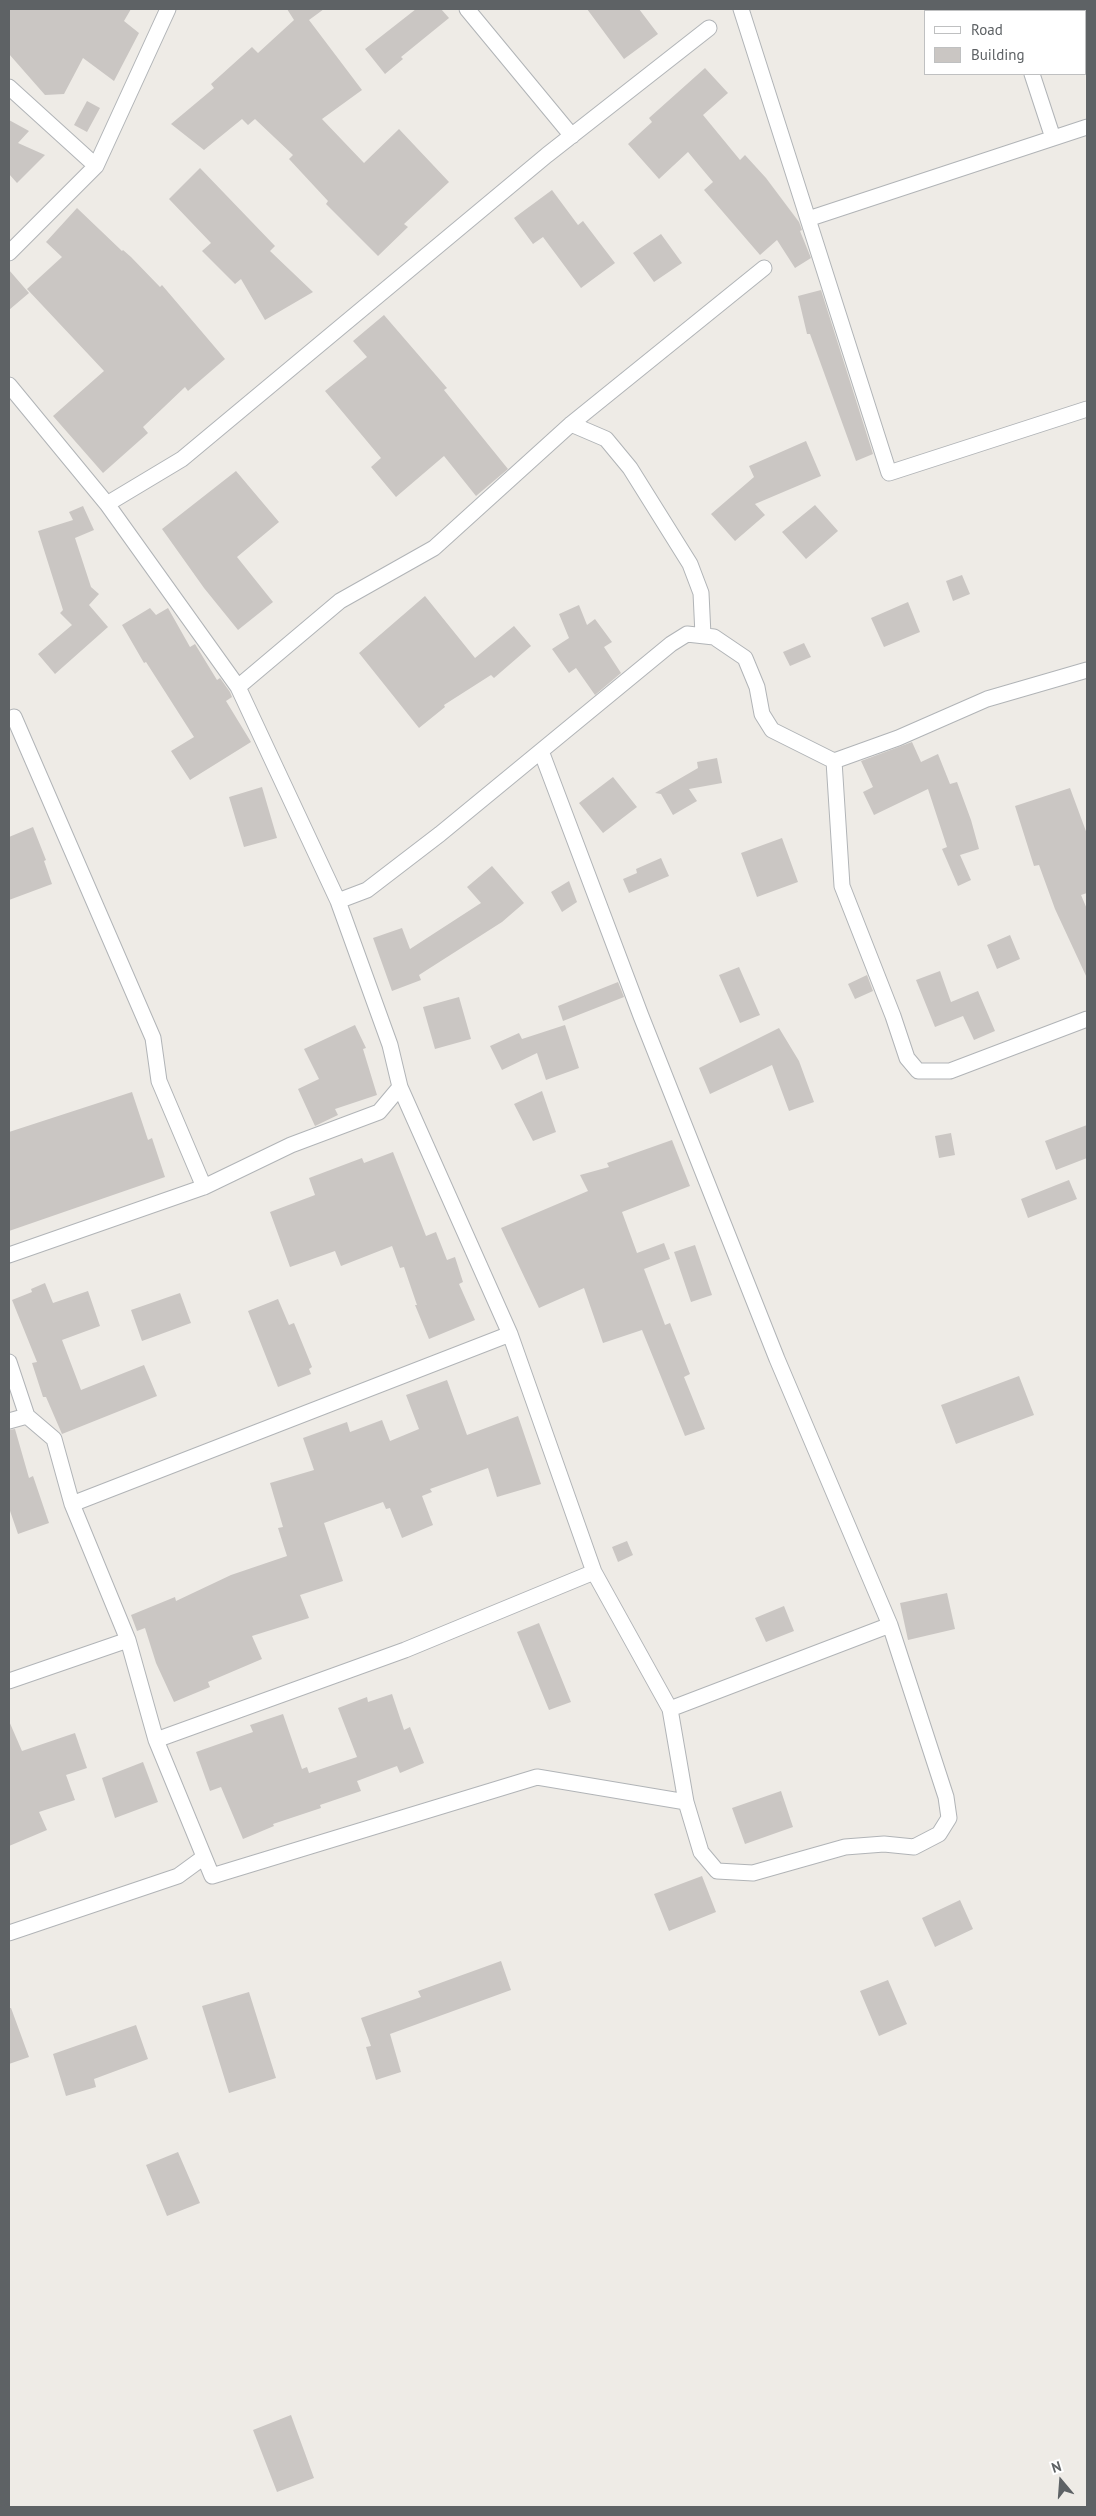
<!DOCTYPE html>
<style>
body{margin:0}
#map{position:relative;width:1096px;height:2516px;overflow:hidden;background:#eeebe6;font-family:"PT Sans",sans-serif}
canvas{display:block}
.frame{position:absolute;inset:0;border:10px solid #5e6265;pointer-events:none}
.legend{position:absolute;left:924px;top:10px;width:162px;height:65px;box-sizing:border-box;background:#fff;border:1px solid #bfc0c1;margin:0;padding:6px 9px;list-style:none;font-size:15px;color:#5e6265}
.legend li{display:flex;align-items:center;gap:10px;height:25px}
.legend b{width:25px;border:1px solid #bfc0c1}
.north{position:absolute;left:1036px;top:2456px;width:50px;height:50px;-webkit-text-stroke:4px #fff;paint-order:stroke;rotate:342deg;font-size:14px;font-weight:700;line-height:20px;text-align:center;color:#5e6265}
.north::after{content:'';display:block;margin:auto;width:18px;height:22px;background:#5e6265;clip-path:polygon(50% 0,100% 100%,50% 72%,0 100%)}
</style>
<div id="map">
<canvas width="1096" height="2516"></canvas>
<div class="frame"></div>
<ul class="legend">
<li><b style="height:6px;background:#fff"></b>Road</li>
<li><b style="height:14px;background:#cac6c3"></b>Building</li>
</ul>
<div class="north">N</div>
</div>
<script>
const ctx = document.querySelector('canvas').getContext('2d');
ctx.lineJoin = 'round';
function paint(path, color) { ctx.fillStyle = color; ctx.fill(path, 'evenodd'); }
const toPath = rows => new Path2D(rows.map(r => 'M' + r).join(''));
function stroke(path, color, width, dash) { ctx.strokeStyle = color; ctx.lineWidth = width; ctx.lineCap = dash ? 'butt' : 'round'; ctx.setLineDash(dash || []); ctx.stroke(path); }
const building = toPath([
 [9,9,131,9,124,21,139,33,114,81,83,58,64,94,45,95,9,54],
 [287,9,324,9,309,20,362,90,322,119,364,163,399,129,449,182,404,224,408,227,378,256,326,204,328,201,289,159,293,155,255,119,248,125,242,119,204,150,171,124,214,88,211,84,252,47,258,53,294,20],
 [416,9,441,9,449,18,401,57,403,59,385,74,365,49],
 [587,9,639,9,658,34,624,59],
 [705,68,728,93,703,115,740,160,745,155,766,178,799,222,802,230,800,231,811,258,795,268,777,240,760,255,704,190,713,182,688,152,659,179,628,144,652,122,649,118],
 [87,101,100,108,87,132,74,125],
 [9,120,29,131,18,143,45,155,17,183,9,174],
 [200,168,275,246,270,251,313,292,265,320,241,279,235,284,202,251,211,243,169,199],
 [552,190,578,225,583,221,615,263,581,288,543,237,533,244,514,218],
 [77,208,122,251,123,250,131,257,160,287,162,285,225,359,188,391,185,387,143,427,148,433,103,473,53,416,104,371,27,289,62,257,46,242],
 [661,234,682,263,654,282,633,253],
 [9,270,29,293,9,310],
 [821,290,873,454,856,461,810,334,807,334,798,296],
 [384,315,447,388,444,390,508,469,476,496,444,456,396,497,371,467,381,458,325,391,367,357,353,341],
 [806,441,821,476,755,504,765,515,735,541,711,514,754,477,749,466],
 [236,471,279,522,237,557,273,602,238,630,204,588,162,529],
 [815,505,838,531,806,559,782,532],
 [83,506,94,530,75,538,91,587,99,594,89,605,108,627,55,674,38,654,72,625,60,613,63,610,38,531,73,520,69,512],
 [962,575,970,594,953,601,946,581],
 [425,596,475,658,514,626,531,646,494,678,491,675,444,705,445,707,419,728,359,653],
 [908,602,920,632,884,647,871,618],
 [579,605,587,625,595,619,612,642,604,647,621,673,595,695,576,668,569,673,552,649,569,638,559,614],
 [150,608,156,615,168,608,190,647,195,644,217,680,220,678,230,692,232,697,226,701,251,742,190,780,171,751,194,737,146,662,144,663,122,625],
 [804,643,811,657,790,666,783,652],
 [912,742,921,762,938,754,950,784,957,782,971,820,979,849,960,855,971,880,958,886,942,849,947,847,928,789,874,815,863,792,873,787,861,761],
 [717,758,722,783,689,789,697,801,673,815,661,794,655,793,698,768,697,762],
 [613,777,637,807,603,833,579,803],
 [262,787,277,838,244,847,229,797],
 [1070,788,1087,834,1087,893,1081,895,1087,909,1087,978,1055,909,1039,865,1034,866,1015,806],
 [33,827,46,860,44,861,52,884,9,900,9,837],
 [782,838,798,882,757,897,741,853],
 [661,858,669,876,629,893,623,879,637,873,636,869],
 [492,866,524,903,502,922,419,975,421,980,392,991,373,938,402,928,410,949,481,903,467,887],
 [569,881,577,902,562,912,551,892],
 [1010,935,1020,959,997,969,987,945],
 [739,967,760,1015,740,1023,719,975],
 [940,971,951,1002,978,991,995,1031,974,1040,963,1016,935,1027,916,980],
 [867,975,873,991,855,999,848,984],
 [618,982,624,997,563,1021,558,1006],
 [459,997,471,1039,435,1049,423,1007],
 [355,1025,366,1048,363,1049,377,1095,335,1109,338,1115,315,1126,298,1089,319,1079,304,1049],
 [565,1025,579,1068,546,1080,537,1053,502,1070,490,1046,519,1033,522,1039],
 [779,1028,799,1061,814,1102,789,1111,772,1065,710,1094,699,1068],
 [542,1091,556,1132,533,1141,514,1104],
 [132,1092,148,1140,152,1138,165,1177,9,1231,9,1132],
 [1087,1125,1087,1158,1056,1170,1045,1141],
 [951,1133,955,1155,939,1158,935,1136],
 [672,1140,690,1186,622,1212,637,1253,664,1243,670,1259,644,1269,665,1325,670,1323,690,1374,684,1377,705,1429,685,1436,642,1330,603,1343,584,1288,539,1308,501,1228,588,1191,580,1175,609,1167,607,1163],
 [393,1152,426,1236,436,1232,447,1260,455,1257,463,1282,459,1284,475,1320,429,1339,415,1305,417,1305,404,1267,400,1268,392,1246,341,1266,335,1251,290,1267,270,1212,315,1195,309,1178,362,1158,364,1163],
 [1069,1180,1077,1199,1028,1218,1021,1199],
 [695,1245,712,1295,691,1302,674,1252],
 [45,1283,53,1303,88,1291,100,1326,62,1340,81,1390,144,1365,157,1396,62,1434,46,1397,43,1397,32,1363,37,1362,12,1300,32,1292,31,1289],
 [180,1293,191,1323,142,1341,131,1310],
 [278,1299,289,1325,294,1323,312,1367,309,1369,311,1374,278,1387,248,1311],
 [1019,1376,1034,1415,956,1444,941,1405],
 [447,1380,467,1435,518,1416,541,1484,497,1497,488,1468,430,1489,432,1492,422,1496,433,1525,402,1538,390,1508,386,1509,383,1502,324,1523,343,1581,300,1595,309,1618,252,1636,262,1659,208,1682,210,1687,174,1702,156,1663,145,1628,137,1631,131,1615,175,1597,176,1601,231,1575,287,1556,278,1528,283,1527,270,1483,314,1470,303,1438,347,1422,350,1432,382,1420,390,1441,419,1429,406,1395],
 [15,1429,29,1478,33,1476,49,1523,18,1534,9,1508,9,1430],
 [627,1541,633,1555,618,1562,612,1547],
 [947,1593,955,1629,908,1640,900,1603],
 [784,1606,794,1631,766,1642,755,1618],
 [539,1623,571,1702,549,1710,517,1632],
 [392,1694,404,1730,410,1727,424,1763,400,1773,397,1766,357,1781,361,1791,320,1805,321,1808,273,1824,274,1826,243,1839,221,1787,210,1791,196,1752,253,1732,250,1725,283,1714,302,1769,307,1767,309,1773,357,1757,338,1708,367,1697,368,1702],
 [9,1721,22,1751,75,1733,87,1768,66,1775,75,1800,39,1812,47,1830,9,1846],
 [143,1762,158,1802,115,1818,102,1778],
 [781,1791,793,1827,745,1844,732,1808],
 [702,1876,716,1912,669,1931,654,1894],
 [960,1900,973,1929,935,1947,922,1918],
 [501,1961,511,1990,390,2034,401,2072,376,2080,366,2047,371,2046,361,2018,421,1997,418,1991],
 [888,1980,907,2024,879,2036,860,1991],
 [249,1992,276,2078,229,2093,202,2006],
 [9,2008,11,2008,29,2057,9,2064],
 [136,2025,148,2059,94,2079,96,2087,66,2096,53,2054],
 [178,2152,200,2203,167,2216,146,2165],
 [291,2415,314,2478,277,2492,253,2430]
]);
const minor = toPath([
 [467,9,572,136],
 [741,9,889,473,1087,409],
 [1010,9,1011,11],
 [1032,74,1053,138],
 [9,87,96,166],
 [808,219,1087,127],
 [9,253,96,166,168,9],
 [9,385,107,504,238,687,338,901,367,890,440,834,671,644,687,634,714,637,745,658,757,687,762,714,772,730,834,761,898,738,987,699,1087,670],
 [571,424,606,439,630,468,690,564,701,593,703,635],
 [107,504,182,459,547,155,709,28],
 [238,687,340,601,434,548,571,424,764,268],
 [14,717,153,1038,159,1081,204,1187],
 [834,761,842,886,893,1016,907,1058,918,1071,950,1071,1087,1019],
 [400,1087,510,1334,594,1572,670,1709,686,1802,701,1852,717,1871,753,1873,845,1847,884,1844,914,1847,939,1834,949,1818,946,1797,890,1625,777,1359,641,1016,541,751],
 [9,1255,204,1187,291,1145,379,1112,400,1087,390,1045,338,901],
 [9,1362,27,1416,54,1439,72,1504,128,1640,156,1740,212,1876,537,1777,686,1802],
 [9,1421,27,1416],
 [72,1504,510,1334],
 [9,1681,128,1640],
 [670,1709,890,1625],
 [156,1740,405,1650,594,1572],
 [9,1933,178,1876,204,1857]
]);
paint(building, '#cac6c3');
stroke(minor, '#b1b4b7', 17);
stroke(minor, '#fff', 15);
</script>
